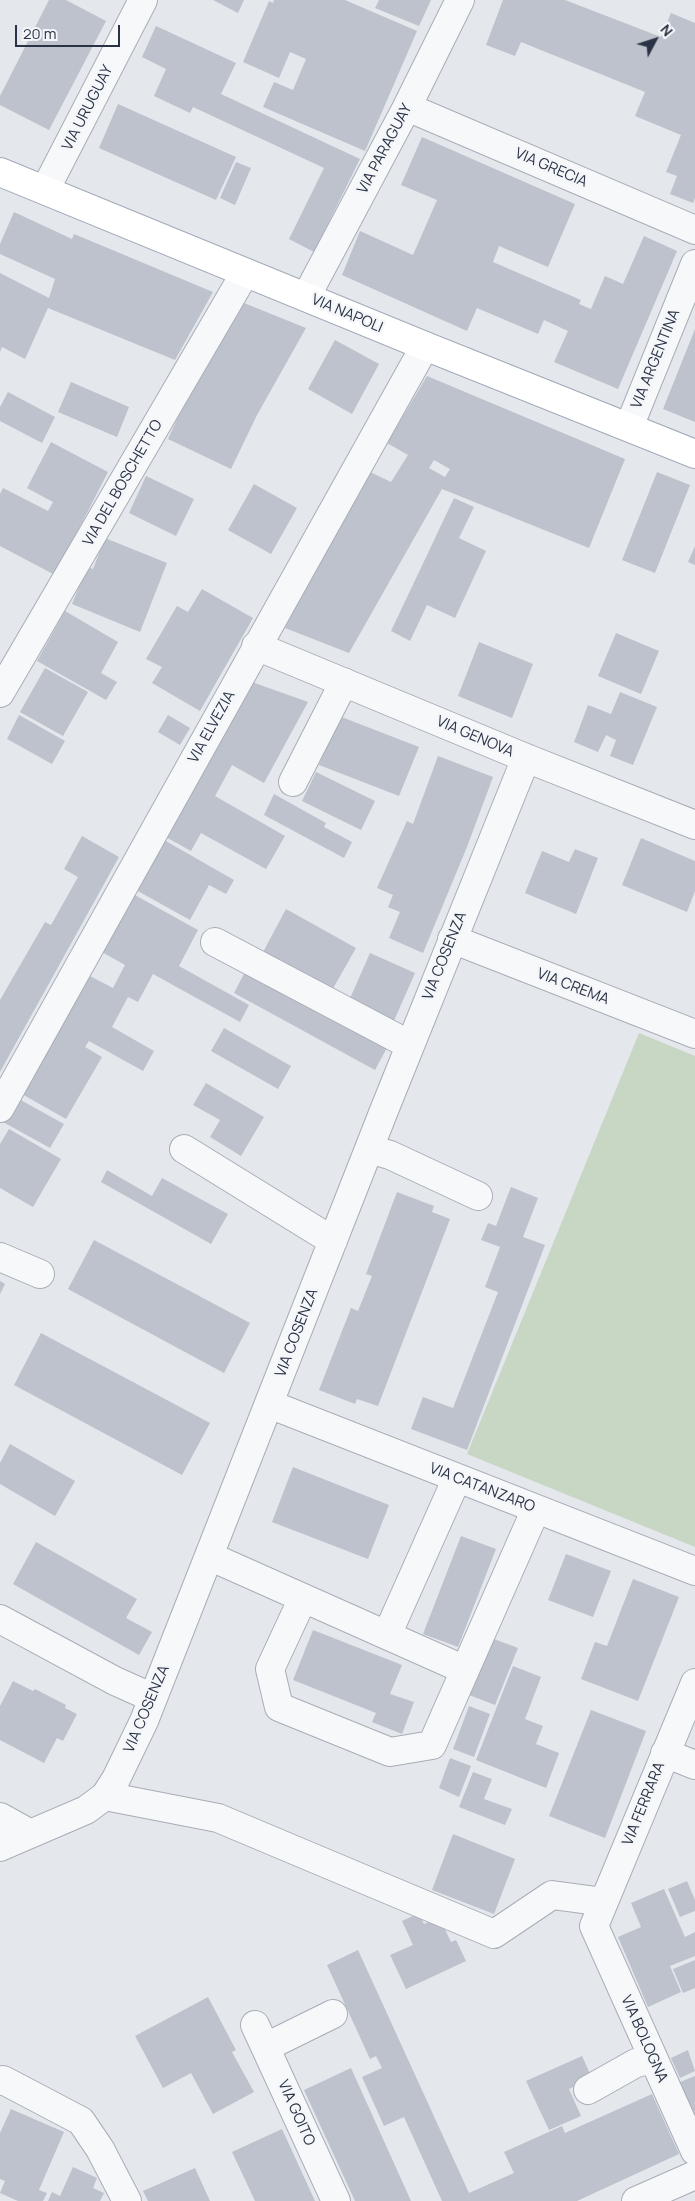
<!DOCTYPE html>
<style>
body{margin:0}
#map{position:relative;width:695px;height:2201px;overflow:hidden;background:#e4e7ec;font-family:Manrope,sans-serif}
canvas{display:block}
.north{position:absolute;left:630px;top:15px;width:50px;height:50px;-webkit-text-stroke:4px #f4f6f9;paint-order:stroke;rotate:50deg;font-size:14px;font-weight:700;line-height:20px;text-align:center;color:#2a3345}
.north::after{content:'';display:block;margin:auto;width:18px;height:22px;background:#2a3345;clip-path:polygon(50% 0,100% 100%,50% 72%,0 100%)}
.scale{position:absolute;left:15px;top:25px;width:105px;height:22px;box-sizing:border-box;border:2px solid #2a3345;border-top:0;padding-left:6px;font-size:15px;line-height:18px;white-space:nowrap;color:#2a3345;-webkit-text-stroke:4px #f4f6f9;paint-order:stroke}
</style>
<div id="map">
<canvas width="695" height="2201"></canvas>
<div class="north">N</div>
<div class="scale">20 m</div>
</div>
<script>
const ctx = document.querySelector('canvas').getContext('2d');
ctx.lineJoin = 'round';
function paint(path, color) { ctx.fillStyle = color; ctx.fill(path, 'evenodd'); }
const toPath = rows => new Path2D(rows.map(r => 'M' + r).join(''));
function stroke(path, color, width, dash) { ctx.strokeStyle = color; ctx.lineWidth = width; ctx.lineCap = dash ? 'butt' : 'round'; ctx.setLineDash(dash || []); ctx.stroke(path); }
function drawText(font, color, halo, rows, align = 'center') {
  ctx.font = font + ' Manrope,sans-serif'; ctx.lineWidth = 5; ctx.setLineDash([]); ctx.textBaseline = 'middle'; ctx.strokeStyle = halo; ctx.fillStyle = color; for (const [text, x, y, turn = 0] of rows) {
    ctx.save(); ctx.translate(x, y); ctx.rotate((+turn || 0) * Math.PI / 180); ctx.textAlign = isNaN(turn) ? turn : align; if (halo) ctx.strokeText(text, 0, 0); ctx.fillText(text, 0, 0); ctx.restore();
  }
}
const green = toPath([
 [639,1033,695,1056,695,1547,467,1454]
]);
const building = toPath([
 [49,0,66,0,106,21,49,130,0,105,0,96],
 [213,0,244,0,238,13],
 [274,0,345,0,417,31,365,151,263,107,274,82,293,90,306,59,290,52,279,78,243,62,269,1,273,3],
 [379,0,431,0,419,26,375,8],
 [503,0,565,0,661,37,671,13,695,23,695,198,693,203,670,194,677,176,666,172,681,135,635,116,645,92,521,42,515,56,486,45],
 [156,26,236,63,221,94,360,159,314,252,289,239,324,168,193,107,190,113,154,96,166,69,142,57],
 [118,104,236,157,216,200,99,148],
 [422,137,575,204,548,267,499,246,493,262,581,300,579,304,591,309,605,276,623,284,644,236,677,251,618,389,554,362,568,331,544,320,538,334,477,308,467,331,342,275,360,231,413,255,437,200,401,185],
 [236,162,251,168,235,205,220,198],
 [14,212,72,239,74,234,213,292,175,360,48,308,25,359,2,347,0,352,0,273,49,298,55,279,0,254,0,244],
 [244,303,306,328,257,415,231,469,168,439,193,384],
 [695,329,695,422,663,409],
 [335,340,379,364,352,414,308,389],
 [427,376,625,459,589,548,442,489,349,653,285,628,368,471,391,482,408,455,387,443],
 [434,460,450,469,445,477,429,468],
 [71,382,129,407,117,437,58,412],
 [8,392,55,417,42,443,0,421,0,407],
 [51,442,108,472,55,575,0,546,0,494,3,488,48,511,53,502,27,488],
 [657,472,690,485,655,573,622,560],
 [146,476,194,499,176,536,129,513],
 [254,484,297,508,271,554,228,530],
 [454,498,474,507,459,538,486,551,455,618,427,605,410,641,391,631],
 [105,538,167,563,140,632,72,604,87,567,93,569],
 [695,546,695,565,688,562],
 [202,589,253,618,200,711,152,683,162,667,146,659,177,606,188,612],
 [65,611,118,642,101,673,117,682,106,700,37,661],
 [616,633,659,651,641,694,598,676],
 [479,642,533,664,512,718,458,696],
 [45,668,88,692,63,736,20,712],
 [252,682,308,702,264,783,232,765,215,796,285,836,266,869,201,833,191,851,164,836],
 [620,692,657,707,633,765,610,756,616,740,606,735,598,752,574,742,588,705,611,714],
 [19,715,65,741,52,764,7,739],
 [168,715,190,728,180,745,158,732],
 [339,716,419,747,399,796,319,765],
 [438,756,493,777,467,847,423,953,389,938,400,912,388,907,393,895,377,888,407,821,413,824],
 [316,772,375,801,361,830,302,801],
 [274,794,326,823,324,827,352,842,344,858,264,815],
 [82,836,119,857,0,1072,0,1000,45,922,51,925,78,877,64,869],
 [641,838,695,861,695,891,687,912,622,885],
 [164,840,234,880,226,894,209,885,190,920,136,890],
 [575,849,598,858,576,914,525,893,542,851,569,862],
 [133,894,198,930,179,966,249,1005,240,1022,153,974,138,1002,128,997,112,1027,154,1051,143,1071,89,1041,85,1047,102,1057,66,1119,20,1093,86,974,113,988,125,965,102,952],
 [286,909,356,948,331,992,262,954],
 [370,953,415,973,393,1023,348,1003],
 [246,970,389,1044,375,1070,234,993],
 [224,1028,291,1066,278,1089,211,1051],
 [206,1083,264,1117,241,1156,210,1137,220,1120,193,1105],
 [17,1098,64,1124,50,1148,3,1122],
 [9,1129,61,1159,33,1207,0,1188,0,1144],
 [107,1170,152,1196,162,1178,228,1214,211,1244,101,1182],
 [511,1187,538,1198,523,1237,545,1245,467,1450,411,1429,423,1397,453,1408,498,1292,485,1287,500,1247,481,1240,488,1223,496,1226],
 [397,1192,434,1206,432,1212,450,1219,378,1406,357,1399,355,1404,319,1390,351,1308,358,1311,372,1276,366,1274],
 [94,1240,250,1323,224,1373,68,1289],
 [0,1281,5,1284,0,1294],
 [41,1333,210,1423,182,1475,14,1385],
 [10,1444,75,1481,55,1516,0,1484,0,1463],
 [293,1467,389,1505,368,1559,272,1522],
 [461,1536,496,1549,458,1647,423,1634],
 [36,1542,137,1599,126,1618,152,1632,139,1655,13,1584],
 [566,1554,611,1571,593,1617,548,1600],
 [633,1579,679,1597,638,1701,581,1679,595,1642,607,1646],
 [313,1630,402,1665,390,1694,414,1702,402,1734,372,1722,376,1713,293,1680],
 [486,1636,518,1648,495,1705,464,1693],
 [513,1666,541,1677,525,1719,543,1726,536,1744,559,1753,546,1788,476,1760],
 [13,1681,33,1691,35,1689,66,1705,65,1708,77,1714,63,1741,57,1738,44,1763,0,1740,0,1706],
 [469,1706,490,1714,474,1757,453,1749],
 [591,1710,646,1731,605,1838,549,1816],
 [450,1758,471,1766,459,1797,439,1788],
 [473,1772,492,1779,484,1799,512,1809,505,1825,459,1807],
 [453,1834,515,1859,494,1914,432,1890],
 [687,1881,695,1900,695,1911,680,1917,668,1889],
 [664,1889,685,1937,695,1932,695,1956,670,1966,681,1992,648,2007,618,1937,641,1927,631,1903],
 [419,1913,424,1924,439,1917,451,1942,456,1940,466,1961,406,1989,390,1955,413,1945,402,1921],
 [358,1950,469,2193,514,2173,504,2152,562,2126,565,2133,652,2094,679,2154,577,2201,442,2201,404,2117,384,2126,362,2077,382,2068,376,2056,370,2059,327,1965],
 [695,1960,695,1988,683,1993,673,1969],
 [208,1997,236,2050,232,2052,254,2092,213,2114,191,2073,163,2088,135,2036],
 [688,2050,695,2071,680,2078,671,2058],
 [582,2056,592,2078,569,2089,581,2116,549,2130,526,2081],
 [351,2068,402,2181,411,2201,355,2201,304,2090],
 [695,2076,695,2117,680,2082],
 [11,2109,64,2132,39,2190,47,2193,43,2201,18,2201,0,2193,5,2181,0,2179,0,2133],
 [282,2129,315,2201,255,2201,232,2152],
 [73,2167,97,2178,93,2188,104,2193,100,2201,48,2201,52,2192,60,2196],
 [195,2168,210,2201,148,2201,143,2191]
]);
const minor = toPath([
 [407,107,695,230],
 [45,190,143,0],
 [306,297,407,107,460,0],
 [629,427,695,264],
 [256,646,526,758,695,825],
 [0,693,245,273],
 [293,782,344,682],
 [452,939,695,1034],
 [215,942,410,1045],
 [0,1108,425,346],
 [184,1149,333,1241],
 [369,1149,390,1155,478,1196],
 [0,1257,40,1274],
 [269,1404,695,1571],
 [209,1556,465,1670],
 [303,1598,270,1669,279,1707,390,1752,432,1745,536,1509],
 [0,1619,115,1681,153,1698],
 [387,1635,457,1478],
 [695,1683,594,1926,695,2151],
 [665,1753,695,1765],
 [105,1796,218,1818,494,1934,552,1895,604,1902],
 [0,1817,29,1833],
 [0,1847,86,1810,105,1796,116,1779,144,1721,385,1108,526,758],
 [255,2025,336,2201],
 [266,2047,333,2014],
 [0,2081,3,2080,81,2121,100,2149,127,2201],
 [588,2090,636,2063,653,2059],
 [636,2201,695,2175]
]);
const major = toPath([
 [0,172,425,346,695,454]
]);
const streetNames = [
 ["VIA URUGUAY",88,108,-63],
 ["VIA PARAGUAY",385,149,-62],
 ["VIA GRECIA",551,168,23],
 ["VIA NAPOLI",347,314,23],
 ["VIA ARGENTINA",656,359,-68],
 ["VIA DEL BOSCHETTO",123,483,-60],
 ["VIA ELVEZIA",212,727,-61],
 ["VIA GENOVA",475,737,23],
 ["VIA COSENZA",445,956,-68],
 ["VIA CREMA",573,987,21],
 ["VIA COSENZA",297,1333,-69],
 ["VIA CATANZARO",482,1488,21],
 ["VIA COSENZA",147,1709,-67],
 ["VIA FERRARA",644,1804,-68],
 ["VIA BOLOGNA",644,2039,66],
 ["VIA GOITO",296,2113,66]
];
paint(green, '#c8d6c4');
paint(building, '#bdc2cc');
stroke(minor, '#a8adb7', 30);
stroke(major, '#a2aab8', 30);
stroke(minor, '#f7f8fa', 28);
stroke(major, '#fff', 28);
drawText('15px', '#2a3345', '#f4f6f9', streetNames);
</script>
